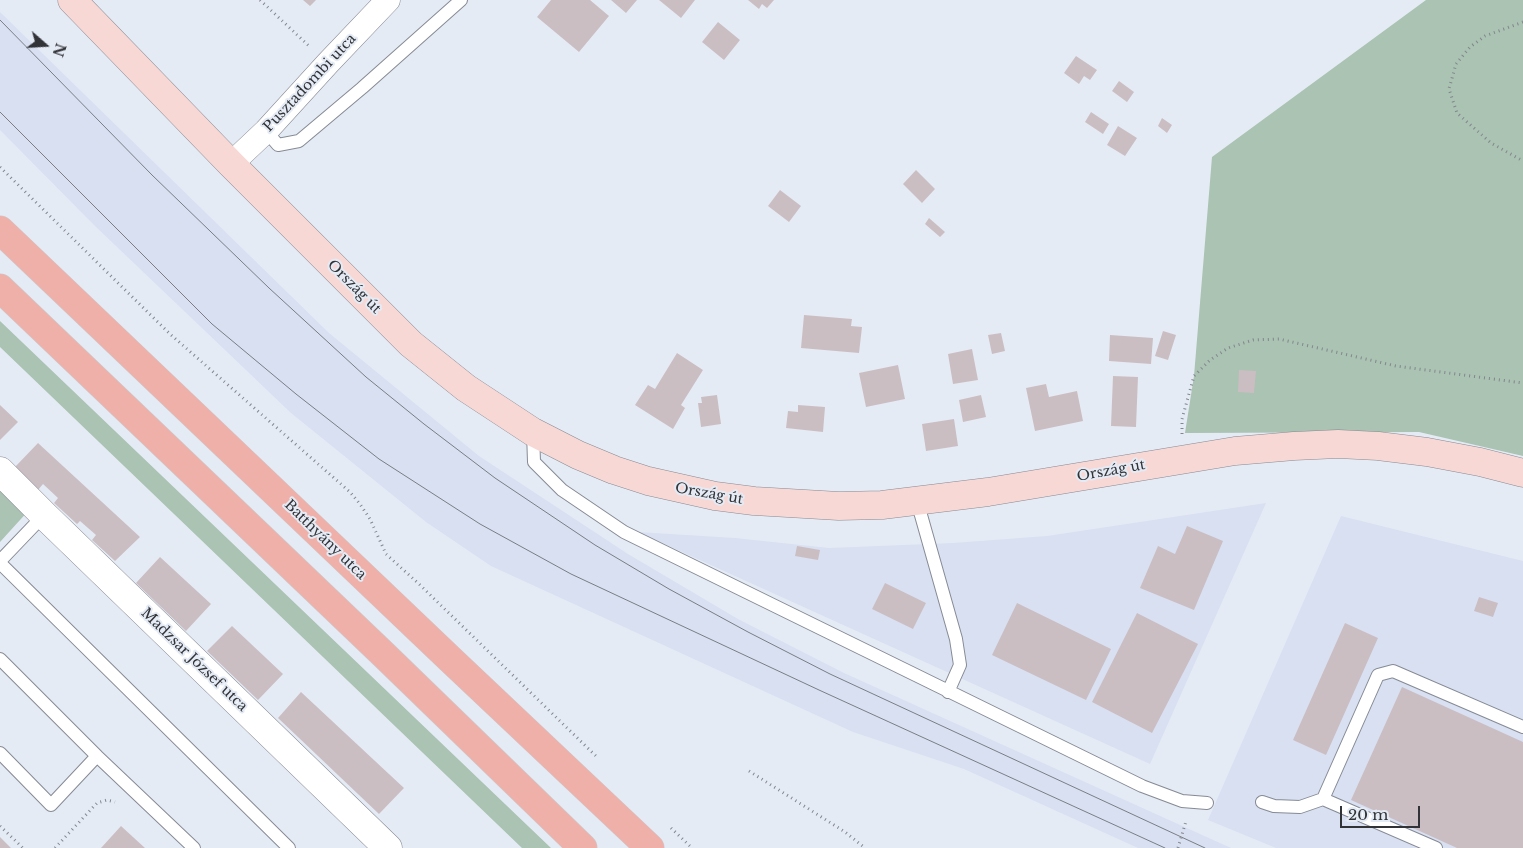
<!DOCTYPE html>
<meta charset="utf-8">
<style>
body{margin:0}
#map{position:relative;width:1523px;height:848px;overflow:hidden;background:#e5ebf5;font-family:"Libre Baskerville",serif}
canvas{display:block}
.north{position:absolute;left:20px;top:20px;width:50px;height:50px;-webkit-text-stroke:4px #e5ebf5;paint-order:stroke;rotate:109deg;font-size:14px;font-weight:700;line-height:20px;text-align:center;color:#313337}
.north::after{content:'';display:block;margin:auto;width:18px;height:22px;background:#313337;clip-path:polygon(50% 0,100% 100%,50% 72%,0 100%)}
.scale{position:absolute;left:1340px;top:806px;width:80px;height:22px;box-sizing:border-box;border:2px solid #313337;border-top:0;padding-left:6px;font-size:15px;line-height:18px;white-space:nowrap;color:#313337;-webkit-text-stroke:4px #e5ebf5;paint-order:stroke}
</style>
<div id="map">
<canvas width="1523" height="848"></canvas>
<div class="north">N</div>
<div class="scale">20 m</div>
</div>
<script>
const ctx = document.querySelector('canvas').getContext('2d');
ctx.lineJoin = 'round';
function paint(path, color) { ctx.fillStyle = color; ctx.fill(path, 'evenodd'); }
const toPath = rows => new Path2D(rows.map(r => 'M' + r).join(''));
function stroke(path, color, width, dash) { ctx.strokeStyle = color; ctx.lineWidth = width; ctx.lineCap = dash ? 'butt' : 'round'; ctx.setLineDash(dash || []); ctx.stroke(path); }
function drawText(font, color, halo, rows, align = 'center') {
  ctx.font = font + ' "Libre Baskerville",serif'; ctx.lineWidth = 4; ctx.setLineDash([]); ctx.textBaseline = 'middle'; ctx.strokeStyle = halo; ctx.fillStyle = color; for (const [text, x, y, turn = 0] of rows) {
    ctx.save(); ctx.translate(x, y); ctx.rotate((+turn || 0) * Math.PI / 180); ctx.textAlign = isNaN(turn) ? turn : align; if (halo) ctx.strokeText(text, 0, 0); ctx.fillText(text, 0, 0); ctx.restore();
  }
}
const built = toPath([
 [0,12,329,333,479,456,628,554,738,619,844,673,1231,848,1138,848,964,769,853,732,491,566,426,522,291,413,94,225,0,130],
 [1266,503,1150,764,638,532,735,538,829,548,953,543,1047,536],
 [1341,516,1523,561,1523,848,1276,848,1208,820]
]);
const green = toPath([
 [1426,0,1523,0,1523,456,1419,432,1185,433,1194,376,1212,157],
 [0,321,551,848,522,848,0,347],
 [0,482,30,509,0,542]
]);
const building = toPath([
 [303,0,316,0,310,6],
 [551,0,590,0,609,16,579,52,537,17],
 [611,0,637,0,626,13],
 [659,0,695,0,681,18],
 [748,0,774,0,767,8,762,4,759,9],
 [718,22,740,40,724,60,702,42],
 [1076,56,1097,70,1090,80,1084,76,1079,84,1064,73],
 [1119,81,1134,92,1127,102,1112,91],
 [1091,112,1109,124,1103,134,1085,122],
 [1162,118,1172,125,1167,133,1158,126],
 [1118,126,1137,138,1125,156,1107,145],
 [916,170,935,189,922,203,903,184],
 [780,190,801,206,789,222,768,206],
 [929,218,945,232,940,237,925,224],
 [804,315,852,319,851,326,862,327,859,353,801,348],
 [1163,331,1176,335,1168,360,1155,356],
 [1001,333,1005,351,992,354,988,335],
 [1110,335,1153,338,1151,364,1109,361],
 [972,349,978,380,953,384,948,354],
 [677,353,703,370,681,405,685,408,673,429,635,405,648,385,655,389],
 [898,365,905,399,866,407,859,373],
 [1239,370,1256,371,1254,393,1238,392],
 [1113,376,1138,377,1136,427,1111,426],
 [1046,384,1049,397,1077,391,1083,421,1035,431,1026,388],
 [717,395,721,424,701,427,698,403,702,403,701,397],
 [981,395,986,417,963,422,959,400],
 [0,405,18,422,0,440],
 [798,405,825,407,823,432,786,428,788,411,798,412],
 [954,419,958,446,926,451,922,424],
 [38,443,140,537,115,561,92,540,96,535,80,521,77,524,54,503,58,498,43,484,38,490,15,467],
 [1187,526,1223,541,1194,610,1140,588,1158,546,1175,554],
 [797,546,820,550,818,560,795,556],
 [160,557,211,604,186,631,136,583],
 [885,583,926,603,913,629,872,609],
 [1479,597,1498,603,1493,617,1474,611],
 [1017,603,1111,649,1086,700,992,655],
 [1137,613,1198,644,1152,733,1092,702],
 [1345,623,1378,638,1326,755,1293,740],
 [232,626,283,674,258,700,207,651],
 [1402,687,1523,742,1523,848,1457,848,1351,800],
 [301,692,404,788,379,814,278,718],
 [121,826,145,848,101,848],
 [0,837,11,848,0,848]
]);
const path = toPath([
 [260,0,309,46],
 [1523,22,1485,36,1470,47,1456,64,1449,89,1457,113,1491,143,1523,161],
 [0,167,170,334,350,492,360,504,370,519,386,554,419,584,598,758],
 [1182,434,1182,419,1194,376,1210,360,1228,348,1253,340,1279,339,1396,366,1523,383],
 [749,771,845,832,865,848],
 [0,826,23,848],
 [671,828,692,848],
 [55,848,97,803,107,800,115,802],
 [1178,848,1186,821]
]);
const service = toPath([
 [266,131,278,145,299,141,362,88,461,0],
 [533,432,534,462,562,490,624,532,1142,786,1182,801,1207,803],
 [917,501,956,639,960,665,948,692],
 [0,561,44,515],
 [0,563,289,848],
 [0,659,97,756],
 [0,753,51,805,97,756,194,848],
 [1323,799,1436,848],
 [1262,802,1274,806,1300,807,1323,799,1378,675,1393,671,1523,727]
]);
const minor = toPath([
 [231,164,266,131,328,63,388,0]
]);
const tertiary = toPath([
 [0,471,44,515,388,848]
]);
const secondary = toPath([
 [72,0,231,164,411,344,466,388,533,432,578,455,614,470,648,481,715,496,754,501,839,506,882,505,988,492,1235,451,1294,446,1338,444,1378,446,1427,452,1480,462,1523,473]
]);
const primary = toPath([
 [0,230,451,660,650,848],
 [0,288,383,654,583,848]
]);
const tram = toPath([
 [0,20,152,175,269,288,366,377,424,424,495,478,595,545,669,589,748,632,830,674,1205,848],
 [0,112,212,324,296,394,379,459,480,524,571,574,819,690,1165,848]
]);
const streetNames = [
 ["Pusztadombi utca",310,83,-47],
 ["Ország út",354,287,45],
 ["Ország út",1111,471,-10],
 ["Ország út",709,494,10],
 ["Batthyány utca",325,540,44],
 ["Madzsar József utca",194,660,44]
];
paint(built, '#d8e0f2');
paint(green, '#aac3b2');
paint(building, '#cbbec3');
stroke(service, '#858a94', 14);
stroke(minor, '#858a94', 25);
stroke(tertiary, '#858a94', 29);
stroke(secondary, '#858a94', 29);
stroke(primary, '#c9cacb', 29);
stroke(path, '#83868d', 3, [1, 4]);
stroke(service, '#fff', 12);
stroke(minor, '#fff', 24);
stroke(tertiary, '#fff', 28);
stroke(secondary, '#f8d8d5', 28);
stroke(primary, '#f0b0aa', 28);
stroke(tram, '#7a7e84', 1);
drawText('14px', '#313337', '#e5ebf5', streetNames);
</script>
